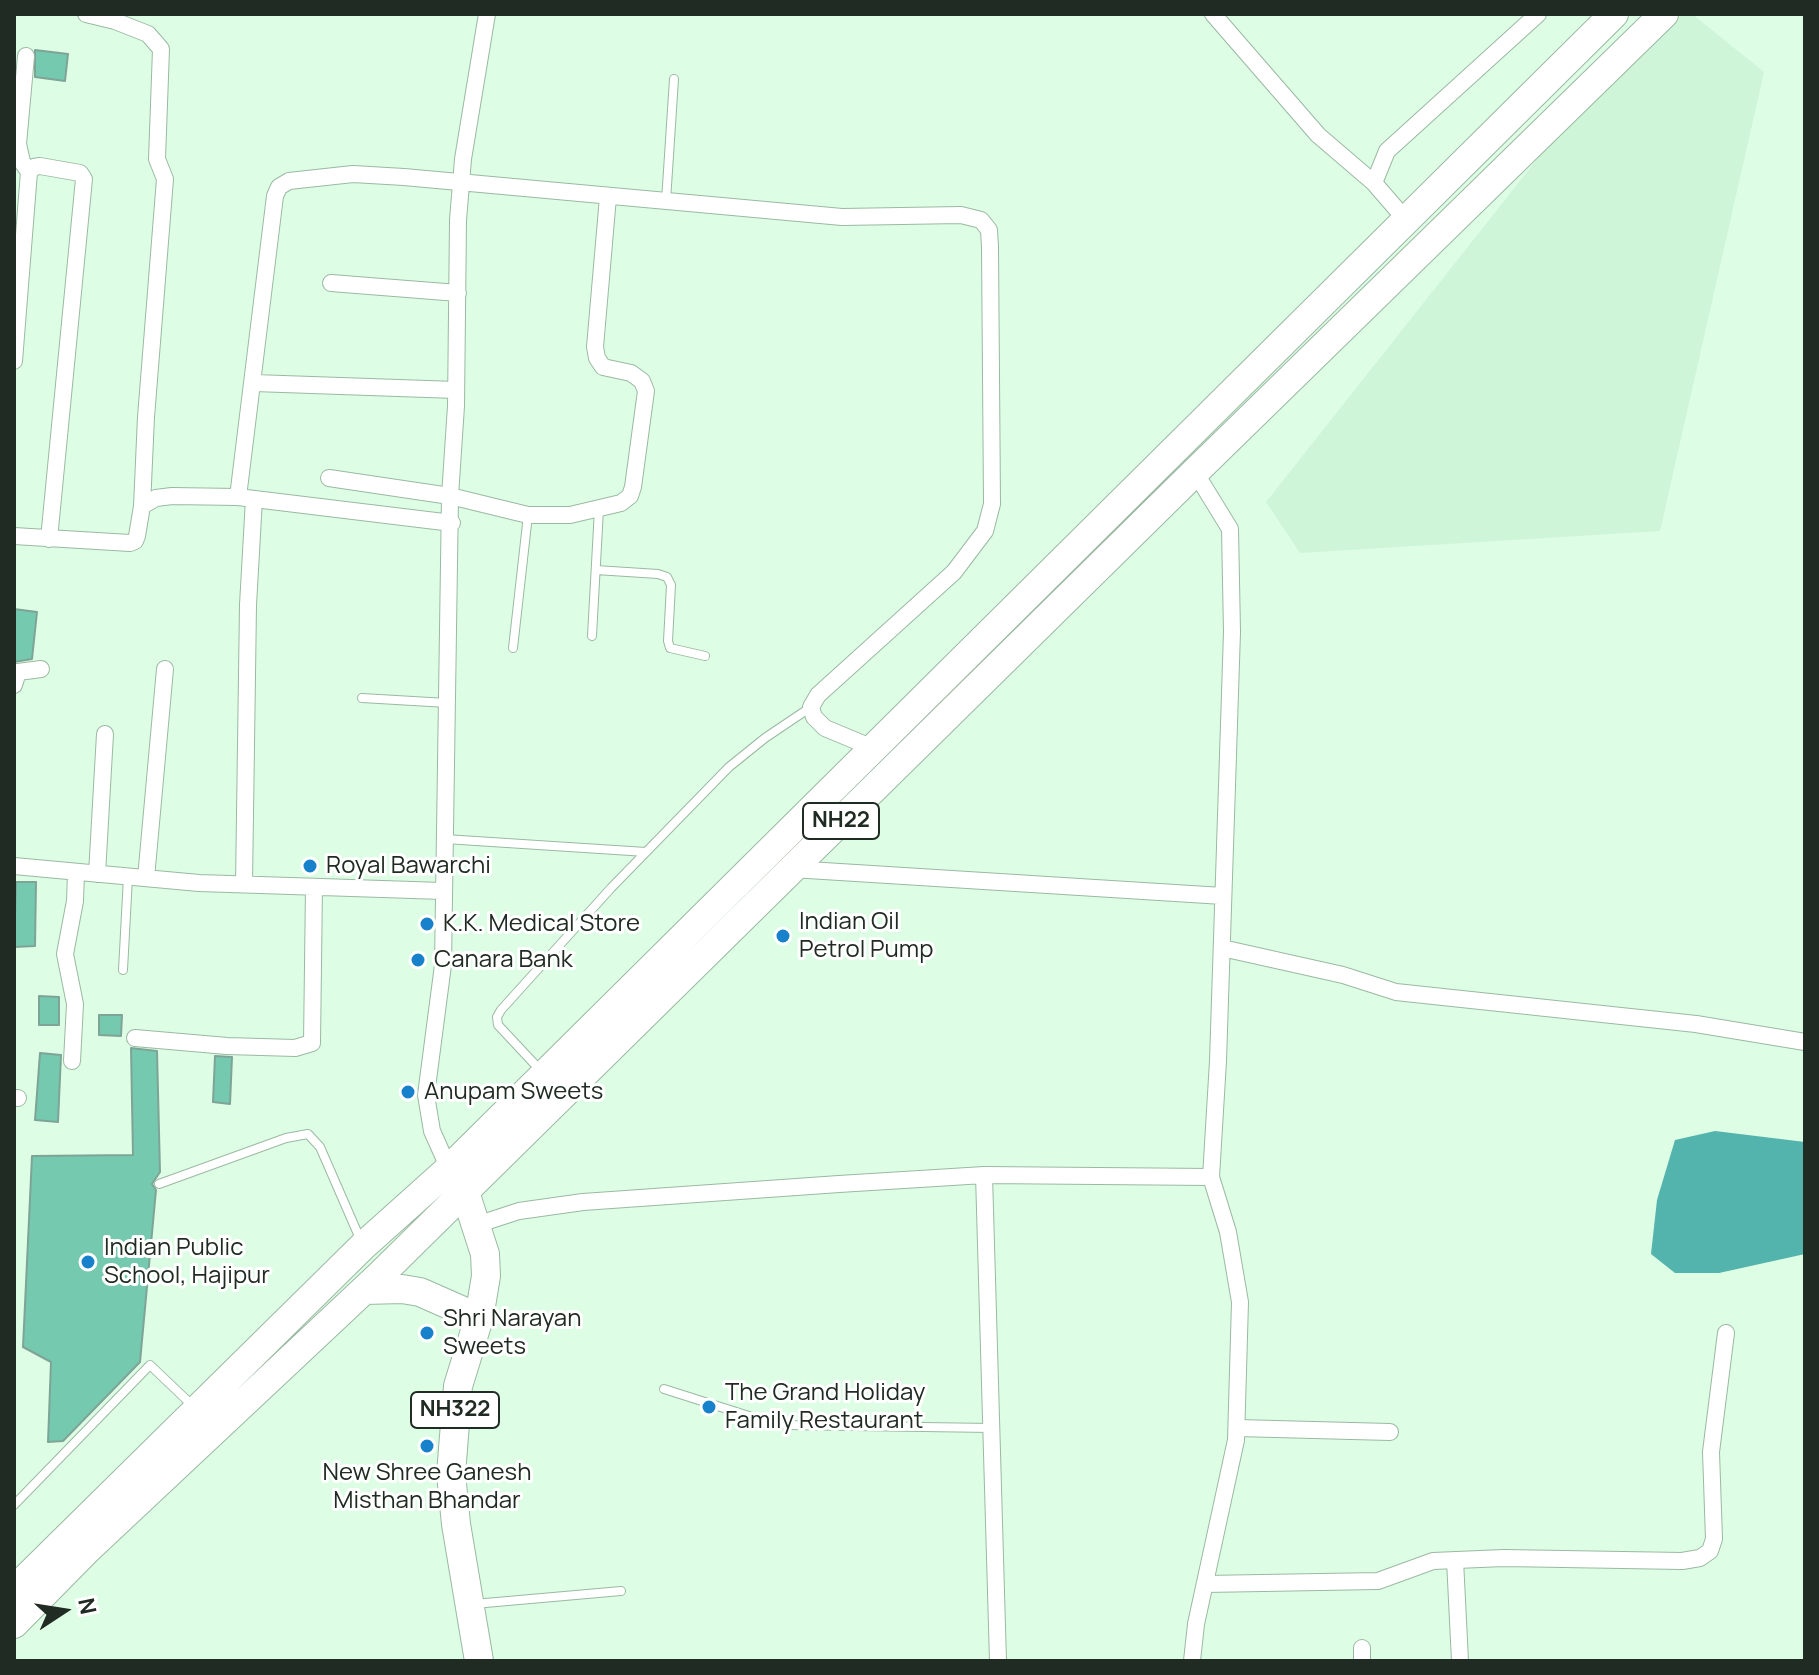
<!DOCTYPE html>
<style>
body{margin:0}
#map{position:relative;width:1819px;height:1675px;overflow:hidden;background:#defde5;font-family:Manrope,sans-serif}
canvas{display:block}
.frame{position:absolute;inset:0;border:16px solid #202c23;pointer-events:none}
.north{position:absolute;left:24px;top:1571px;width:80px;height:80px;-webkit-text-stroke:6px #fff;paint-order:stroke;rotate:78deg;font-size:22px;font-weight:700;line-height:32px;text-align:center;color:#202c23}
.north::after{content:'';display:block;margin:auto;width:28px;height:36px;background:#202c23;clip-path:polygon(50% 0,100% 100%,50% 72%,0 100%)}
</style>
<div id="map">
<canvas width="1819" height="1675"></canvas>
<div class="frame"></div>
<div class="north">N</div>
</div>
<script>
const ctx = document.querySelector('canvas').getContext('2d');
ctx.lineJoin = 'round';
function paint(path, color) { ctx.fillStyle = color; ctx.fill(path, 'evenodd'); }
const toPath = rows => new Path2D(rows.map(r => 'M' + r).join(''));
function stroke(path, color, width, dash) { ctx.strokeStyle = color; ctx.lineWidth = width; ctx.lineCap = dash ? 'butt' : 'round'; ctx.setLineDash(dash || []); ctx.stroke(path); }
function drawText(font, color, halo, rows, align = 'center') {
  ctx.font = font + ' Manrope,sans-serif'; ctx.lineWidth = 6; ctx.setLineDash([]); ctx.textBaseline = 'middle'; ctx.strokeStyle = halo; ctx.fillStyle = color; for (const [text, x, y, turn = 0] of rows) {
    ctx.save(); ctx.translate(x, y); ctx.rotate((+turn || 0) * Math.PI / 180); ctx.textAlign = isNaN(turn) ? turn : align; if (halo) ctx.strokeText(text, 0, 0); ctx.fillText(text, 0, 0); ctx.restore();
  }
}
const built = toPath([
 [1652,14,1692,14,1764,72,1660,531,1300,553,1266,502]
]);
const water = toPath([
 [1715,1131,1805,1142,1805,1254,1719,1273,1675,1273,1651,1254,1657,1200,1675,1140]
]);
const building = toPath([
 [35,50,68,54,65,81,35,77,35,50],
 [14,609,37,612,32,659,14,662,14,609],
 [16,882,36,882,35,946,14,947,16,882],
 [39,996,59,997,59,1025,39,1025,39,996],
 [99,1015,122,1015,121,1036,99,1035,99,1015],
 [131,1048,157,1051,160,1172,152,1184,156,1190,140,1362,63,1441,48,1442,51,1362,23,1347,32,1156,133,1155,131,1048],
 [40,1053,61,1055,58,1122,35,1120,40,1053],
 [215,1056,232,1057,230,1104,213,1102,215,1056]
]);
const lane = toPath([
 [666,201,674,79],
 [596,570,658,574,667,577,671,585,668,641,670,648,705,656],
 [592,636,599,509],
 [513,648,528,515],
 [362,698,447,703],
 [445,839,646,852],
 [123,970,128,877],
 [542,1072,498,1025,497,1017,501,1010,611,888,729,767,765,738,811,707],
 [159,1184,286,1138,308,1134,320,1147,361,1241],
 [664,1389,752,1417,785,1425,992,1428],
 [14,1505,150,1365,192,1405],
 [474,1604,621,1591]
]);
const street = toPath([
 [86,14,115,21,148,34,161,49,157,159,165,179,146,417,142,506],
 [1213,14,1318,135,1374,183],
 [26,56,18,144,22,162,29,172],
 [1406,220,1374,183,1387,151,1538,14],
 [331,283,458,293],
 [14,361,29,172,34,167,40,166,80,173,84,179,49,539],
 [254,383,456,390],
 [329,478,450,496,528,515,570,515,621,503,630,496,633,487,646,391,642,381,631,373,603,367,597,358,595,347,608,197],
 [238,497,275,196,279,187,289,181,353,174,404,177,842,217,961,215,981,220,989,230,990,247,992,504,985,531,954,572,818,695,811,707,814,717,825,728,873,748],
 [14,536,130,543,135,541,137,536,142,506,156,498,172,496,238,497,452,523],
 [14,685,18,672,41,669],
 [14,866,199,883,443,891],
 [792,869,1223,896],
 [97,874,105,734],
 [146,878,165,669],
 [244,884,248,605,254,499],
 [1222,948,1343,975,1396,992,1696,1024,1805,1042],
 [135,1038,227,1046,295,1048,312,1043,314,887],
 [72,1061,75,1004,65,954,75,901,76,873],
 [14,1098,18,1098],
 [449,1169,432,1131,426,1095,443,965,450,496,456,406,458,220,463,159,487,14],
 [984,1175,998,1661],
 [476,1225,519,1211,583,1202,839,1184,984,1175,1211,1177],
 [1237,1428,1390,1432],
 [1455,1560,1460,1661],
 [1205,1584,1378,1581,1433,1561,1504,1558,1682,1561,1700,1558,1710,1551,1714,1539,1711,1452,1726,1333],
 [1192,1661,1196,1624,1236,1440,1240,1302,1228,1232,1211,1177,1218,1061,1232,632,1230,529,1195,472],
 [1362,1661,1362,1648]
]);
const highway = toPath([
 [455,1178,465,1192,485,1254,486,1276,479,1318,458,1386,451,1474,456,1524,479,1661],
 [364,1290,402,1289,420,1292,479,1318],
 [14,1590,363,1246,449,1169,1614,14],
 [14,1624,89,1548,380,1275,1195,472,1664,14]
]);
const markers = [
 [310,866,8,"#1881cc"],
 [427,924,8,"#1881cc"],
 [783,936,8,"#1881cc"],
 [418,960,8,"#1881cc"],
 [408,1092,8,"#1881cc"],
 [88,1262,8,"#1881cc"],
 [427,1333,8,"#1881cc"],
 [709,1407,8,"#1881cc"],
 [427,1446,8,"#1881cc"]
];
const shields = [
 [841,821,76],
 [455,1410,88]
];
const shieldNames = [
 ["NH22",841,821],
 ["NH322",455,1410]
];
const poiNames = [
 ["Royal Bawarchi",326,866],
 ["Indian Oil",799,922],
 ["Petrol Pump",799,950],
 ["K.K. Medical Store",443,924],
 ["Canara Bank",434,960],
 ["Anupam Sweets",424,1092],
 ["Indian Public",104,1248],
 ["School, Hajipur",104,1276],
 ["Shri Narayan",443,1319],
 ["Sweets",443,1347],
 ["The Grand Holiday",725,1393],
 ["Family Restaurant",725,1421],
 ["New Shree Ganesh",427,1473,"center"],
 ["Misthan Bhandar",427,1501,"center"]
];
paint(built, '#cef5d7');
paint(water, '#53b3ad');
paint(building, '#75c9ae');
stroke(building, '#7ea497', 2);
stroke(lane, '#9bb9a2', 10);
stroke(street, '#9bb9a2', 18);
stroke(highway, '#9bb9a2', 30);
stroke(lane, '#fff', 8);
stroke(street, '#fff', 16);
stroke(highway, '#fff', 28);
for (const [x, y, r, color] of markers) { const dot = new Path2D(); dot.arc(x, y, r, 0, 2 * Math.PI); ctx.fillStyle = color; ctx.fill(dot); stroke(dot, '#fff', 3); }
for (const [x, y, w] of shields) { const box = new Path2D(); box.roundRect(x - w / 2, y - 18, w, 36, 6); ctx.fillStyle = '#fff'; ctx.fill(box); stroke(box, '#202c23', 2); }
drawText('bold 22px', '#202c23', null, shieldNames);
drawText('24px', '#202c23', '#fff', poiNames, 'left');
</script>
